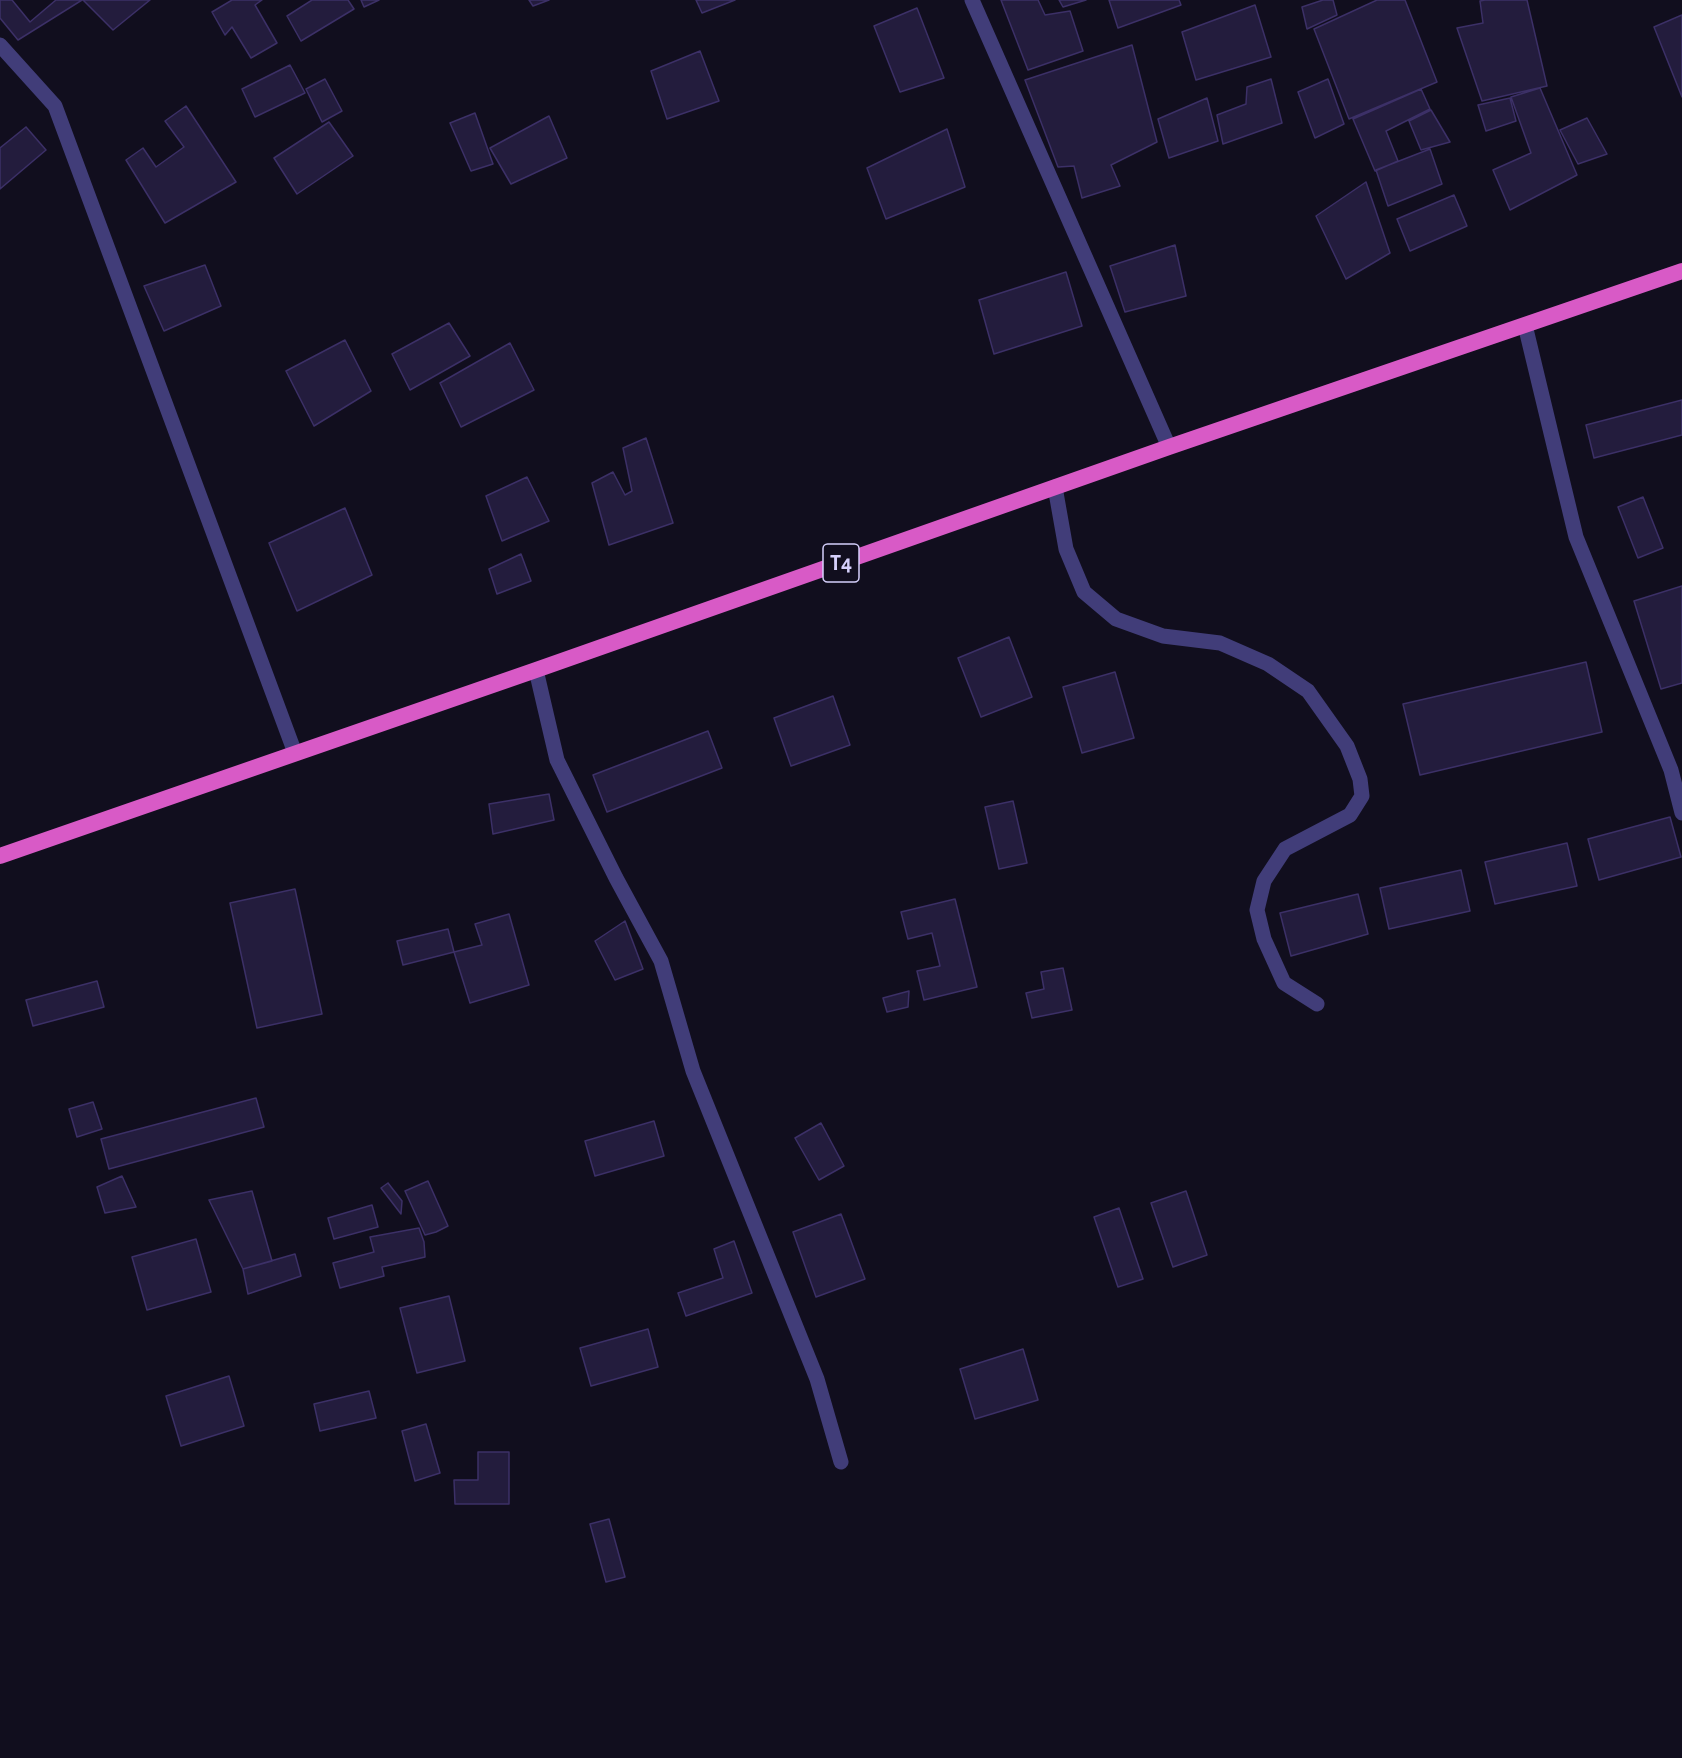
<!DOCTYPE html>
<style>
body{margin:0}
canvas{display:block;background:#110e1e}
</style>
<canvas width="1682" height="1758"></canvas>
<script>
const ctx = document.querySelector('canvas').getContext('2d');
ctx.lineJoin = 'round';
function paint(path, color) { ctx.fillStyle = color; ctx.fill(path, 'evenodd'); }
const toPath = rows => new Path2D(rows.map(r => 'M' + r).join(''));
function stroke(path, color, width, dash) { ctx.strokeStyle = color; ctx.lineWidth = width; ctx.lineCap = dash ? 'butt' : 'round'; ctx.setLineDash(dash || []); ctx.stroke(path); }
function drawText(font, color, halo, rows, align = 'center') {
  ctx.font = font + ' "Alegreya Sans",sans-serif'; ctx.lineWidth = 4.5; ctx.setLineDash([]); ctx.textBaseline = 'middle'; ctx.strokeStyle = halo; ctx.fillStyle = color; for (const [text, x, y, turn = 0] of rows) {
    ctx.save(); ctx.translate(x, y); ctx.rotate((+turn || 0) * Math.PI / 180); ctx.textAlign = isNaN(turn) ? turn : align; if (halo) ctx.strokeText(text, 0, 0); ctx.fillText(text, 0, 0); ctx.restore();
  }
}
const building = toPath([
 [0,0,12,0,30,22,56,0,82,0,18,40,0,18,0,0],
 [83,0,150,0,113,30,83,0],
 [232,0,262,0,255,5,277,43,251,58,232,27,225,35,212,12,232,0],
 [312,0,348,0,354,9,301,41,287,16,312,0],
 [361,0,379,0,364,7,361,0],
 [529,0,549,0,533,6,529,0],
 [696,0,735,0,702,13,696,0],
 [1001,0,1038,0,1045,15,1070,11,1083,51,1028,70,1001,0],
 [1059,0,1086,0,1063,7,1059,0],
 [1109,0,1179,0,1181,5,1118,28,1109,0],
 [1323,0,1333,0,1337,15,1307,29,1302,7,1323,0],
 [1377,0,1405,0,1437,82,1349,119,1314,29,1377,0],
 [1485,0,1527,0,1547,86,1482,101,1457,28,1483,23,1480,1,1485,0],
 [1255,5,1271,57,1196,80,1182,32,1255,5],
 [917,8,944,78,900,92,874,26,917,8],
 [1682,15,1682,97,1654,27,1682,15],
 [1132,45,1157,142,1111,165,1120,186,1082,198,1074,166,1058,167,1025,80,1132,45],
 [700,51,719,101,667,119,651,71,700,51],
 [290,65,305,93,255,117,242,89,290,65],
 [325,79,342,111,322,122,306,89,325,79],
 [1271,79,1282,123,1223,144,1217,115,1246,104,1247,87,1271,79],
 [1328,79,1344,124,1315,138,1298,92,1328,79],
 [1540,88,1577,175,1510,210,1493,170,1531,153,1511,97,1540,88],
 [1421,89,1430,109,1386,131,1398,161,1375,171,1353,119,1421,89],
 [1207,98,1218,141,1169,158,1158,119,1207,98],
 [1510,98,1516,121,1486,131,1478,105,1510,98],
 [186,106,236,182,165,223,126,160,143,148,156,167,184,147,165,121,186,106],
 [1431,110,1450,142,1421,150,1409,121,1431,110],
 [475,113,493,164,471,171,450,123,475,113],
 [549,116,567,158,511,184,490,148,549,116],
 [1587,118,1607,154,1578,164,1560,130,1587,118],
 [329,122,353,156,297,194,274,158,329,122],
 [26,127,46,150,0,189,0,148,26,127],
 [947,129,965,187,886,219,867,168,947,129],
 [1430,149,1442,184,1388,206,1376,170,1430,149],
 [1366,182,1390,253,1346,279,1316,216,1366,182],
 [1454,195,1467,226,1410,251,1397,219,1454,195],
 [1175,245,1186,296,1125,312,1110,266,1175,245],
 [205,265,221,306,164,331,144,286,205,265],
 [1066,272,1082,326,994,354,979,300,1066,272],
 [449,323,470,356,410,390,392,354,449,323],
 [345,340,371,391,314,426,286,371,345,340],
 [510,343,534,390,461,427,440,383,510,343],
 [1682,400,1682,435,1594,458,1586,425,1682,400],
 [646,438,673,523,609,545,592,483,613,472,625,495,632,491,623,448,646,438],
 [527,477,549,521,502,541,486,496,527,477],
 [1643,497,1663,548,1638,558,1618,507,1643,497],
 [345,508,372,575,297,611,269,543,345,508],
 [521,554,531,581,497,594,489,569,521,554],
 [1682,586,1682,683,1661,689,1634,601,1682,586],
 [1009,637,1032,697,981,717,958,658,1009,637],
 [1586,662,1602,732,1420,775,1403,704,1586,662],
 [1115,672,1134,738,1082,753,1063,687,1115,672],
 [833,696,850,745,791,766,774,718,833,696],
 [708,731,722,768,607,812,593,775,708,731],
 [549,794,554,820,493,834,489,804,549,794],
 [1013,801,1027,863,999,869,985,807,1013,801],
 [1670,817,1681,857,1599,880,1588,839,1670,817],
 [1567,843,1577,886,1495,904,1485,862,1567,843],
 [1461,870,1470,911,1389,929,1380,888,1461,870],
 [295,889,322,1014,257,1028,230,903,295,889],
 [1358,894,1368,934,1291,956,1280,913,1358,894],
 [955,899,977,987,924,1000,917,971,940,966,932,933,908,939,901,912,955,899],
 [509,914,529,985,470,1003,454,952,482,945,475,924,509,914],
 [625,921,643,969,615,980,595,941,625,921],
 [448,929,454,952,403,965,397,941,448,929],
 [1063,968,1072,1010,1032,1018,1026,993,1044,989,1041,972,1063,968],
 [97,981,104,1007,33,1026,26,1000,97,981],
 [909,991,908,1007,887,1012,883,998,909,991],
 [256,1098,264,1127,109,1169,101,1139,256,1098],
 [93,1102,102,1129,77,1137,69,1109,93,1102],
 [654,1121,664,1156,595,1176,585,1141,654,1121],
 [821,1123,844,1166,819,1180,795,1138,821,1123],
 [122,1176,136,1207,105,1213,97,1187,122,1176],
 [428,1181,448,1226,436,1232,425,1235,405,1191,428,1181],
 [388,1183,402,1201,401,1214,381,1188,388,1183],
 [252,1191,272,1261,243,1269,209,1200,252,1191],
 [1186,1191,1207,1255,1173,1267,1151,1203,1186,1191],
 [372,1205,378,1227,334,1239,328,1218,372,1205],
 [1119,1208,1143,1279,1118,1287,1094,1217,1119,1208],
 [841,1214,865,1279,816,1297,793,1232,841,1214],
 [419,1228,424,1242,425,1257,382,1267,384,1276,340,1288,333,1263,374,1252,370,1237,419,1228],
 [196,1239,211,1292,147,1310,132,1257,196,1239],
 [734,1241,752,1293,686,1316,678,1293,723,1278,714,1249,734,1241],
 [295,1254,301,1276,248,1294,243,1269,295,1254],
 [449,1296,465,1361,417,1373,400,1308,449,1296],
 [648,1329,658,1367,591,1386,580,1348,648,1329],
 [1023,1349,1038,1400,975,1419,960,1369,1023,1349],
 [229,1376,244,1426,181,1446,166,1396,229,1376],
 [369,1391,376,1418,320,1431,314,1404,369,1391],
 [426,1424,440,1473,415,1481,402,1431,426,1424],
 [478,1452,509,1452,509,1504,455,1504,454,1480,478,1480,478,1452],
 [609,1519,625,1577,606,1582,590,1524,609,1519]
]);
const minor = toPath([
 [972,0,1169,447],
 [0,45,55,106,295,753],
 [1525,325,1576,537,1671,770,1682,813],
 [1055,487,1066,549,1084,592,1116,619,1163,636,1220,643,1268,664,1308,691,1347,746,1360,779,1362,796,1350,815,1285,849,1264,881,1257,910,1264,939,1284,983,1317,1004],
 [536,670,557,760,616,878,661,961,693,1071,817,1379,841,1462]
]);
const trunk = toPath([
 [0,856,536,670,1169,447,1682,271]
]);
const shields = [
 [841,563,36]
];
const shieldNames = [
 ["T4",841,563]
];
paint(building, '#231c3d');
stroke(building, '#3c3067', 1.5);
stroke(minor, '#413d79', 15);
stroke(trunk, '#d85ac6', 16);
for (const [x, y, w] of shields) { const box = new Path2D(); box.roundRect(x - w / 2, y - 19, w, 38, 4.5); ctx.fillStyle = '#110e1e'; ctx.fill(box); stroke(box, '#d5cffb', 1.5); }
drawText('bold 22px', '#d5cffb', null, shieldNames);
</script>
